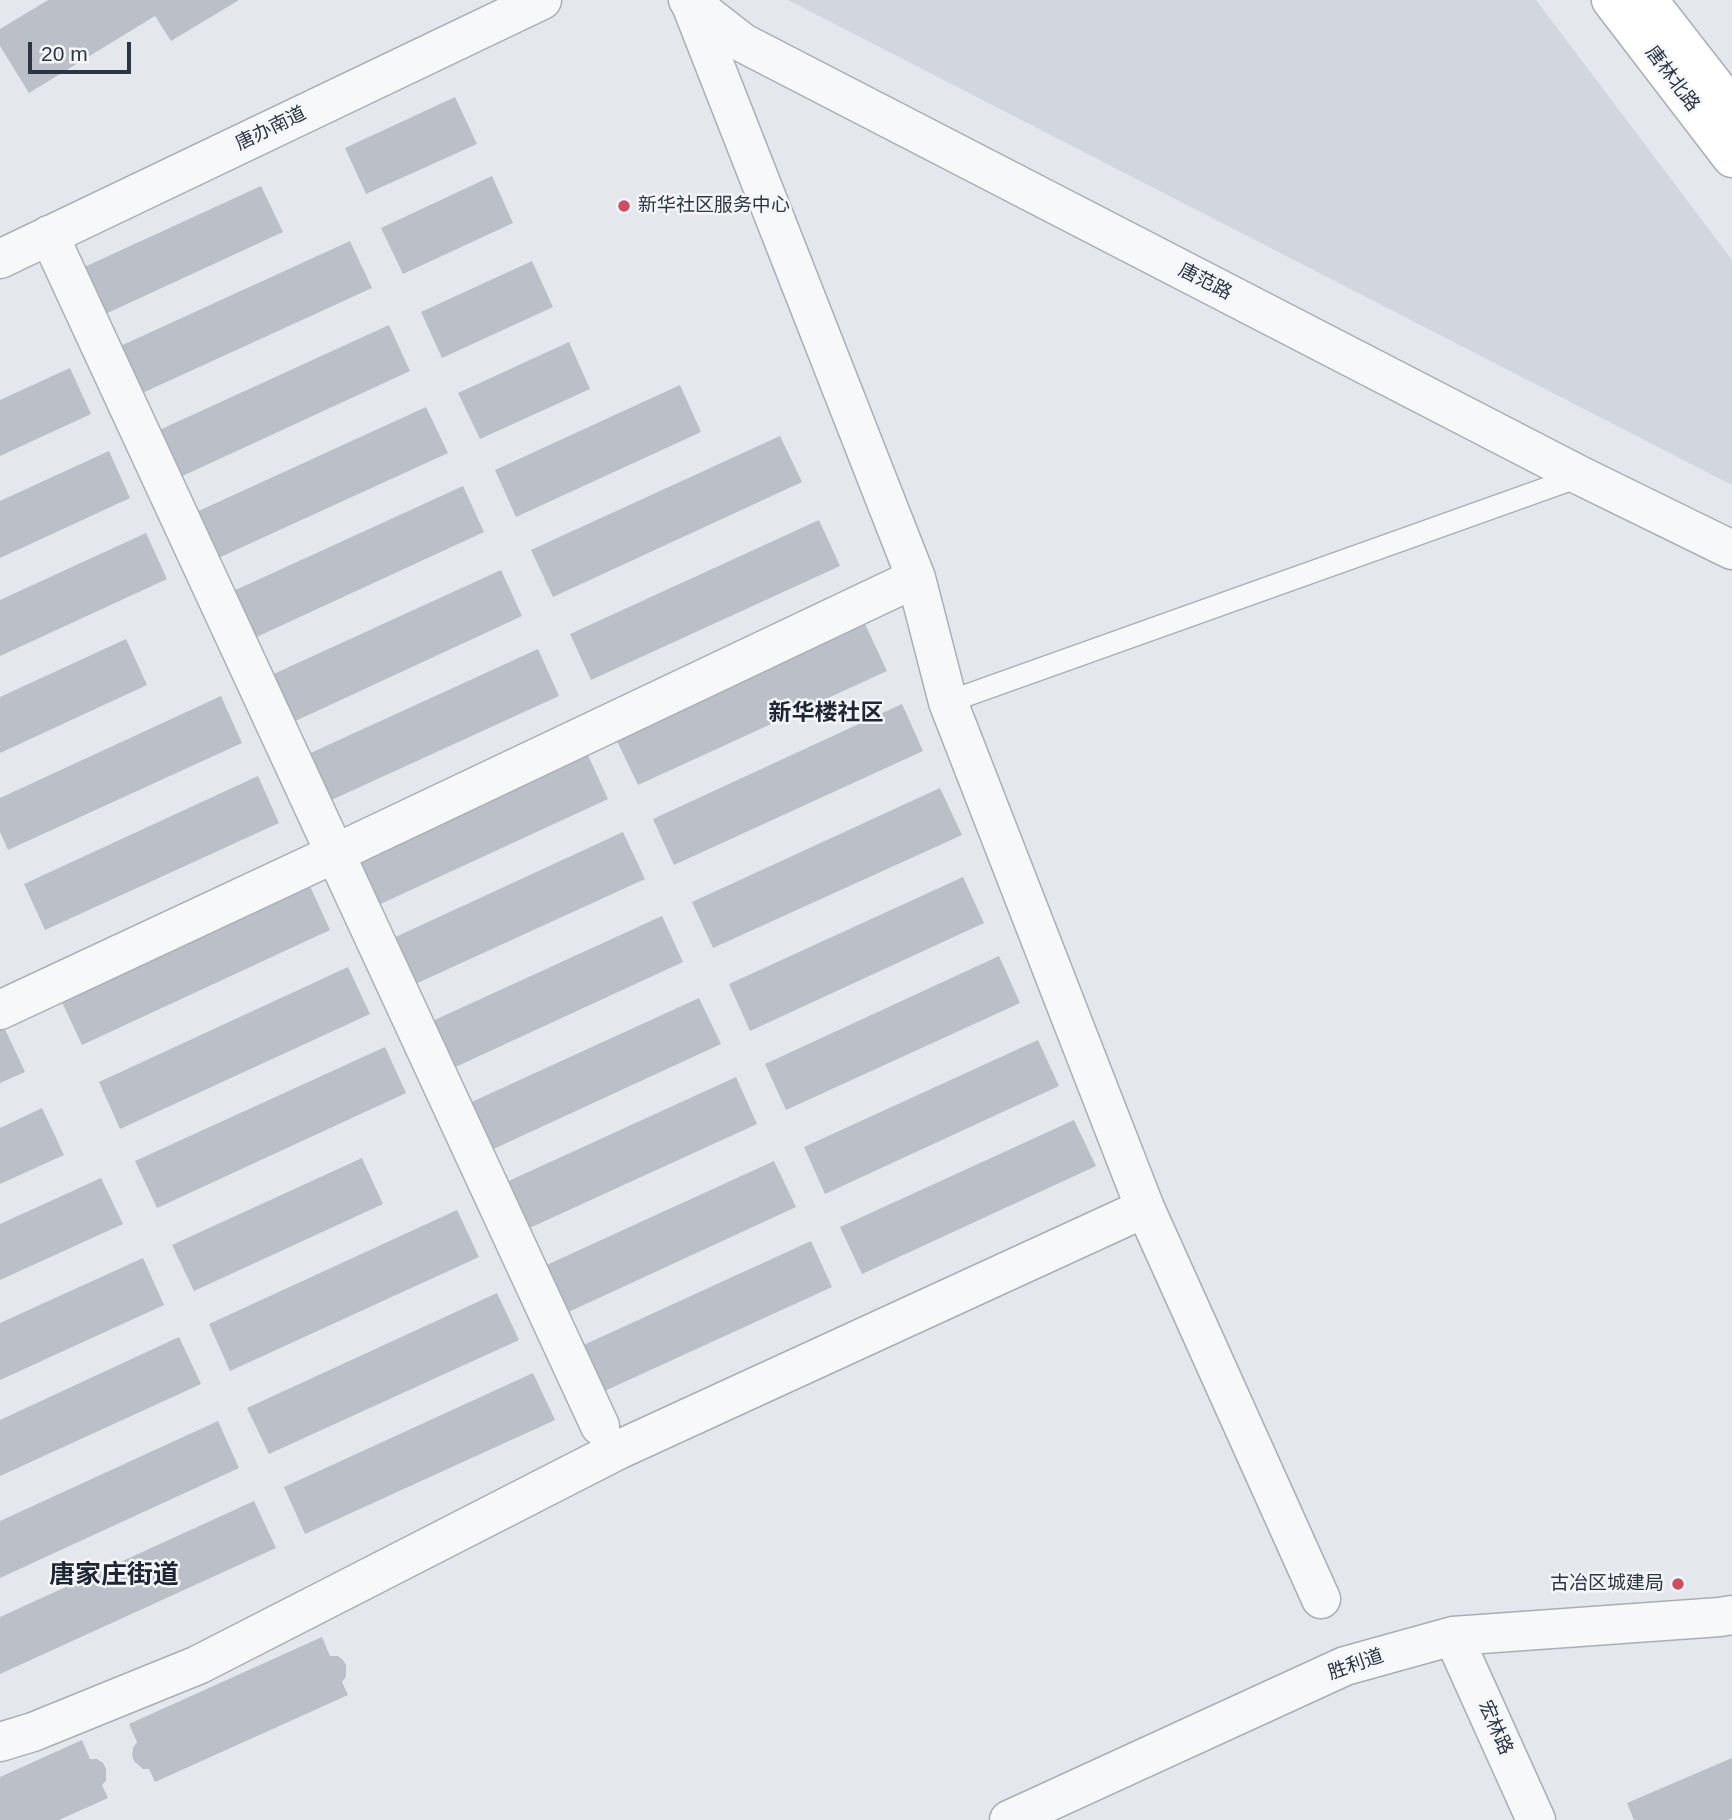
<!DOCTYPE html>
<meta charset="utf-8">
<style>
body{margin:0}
#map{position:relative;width:1732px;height:1820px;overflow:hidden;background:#e4e7eb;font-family:Arial,sans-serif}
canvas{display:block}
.scale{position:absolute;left:28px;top:42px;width:103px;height:32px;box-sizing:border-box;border:4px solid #2c3543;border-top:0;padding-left:9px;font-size:21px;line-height:24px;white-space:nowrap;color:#2c3543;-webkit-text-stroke:5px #f4f6f9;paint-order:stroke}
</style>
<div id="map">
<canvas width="1732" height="1820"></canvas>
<div class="scale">20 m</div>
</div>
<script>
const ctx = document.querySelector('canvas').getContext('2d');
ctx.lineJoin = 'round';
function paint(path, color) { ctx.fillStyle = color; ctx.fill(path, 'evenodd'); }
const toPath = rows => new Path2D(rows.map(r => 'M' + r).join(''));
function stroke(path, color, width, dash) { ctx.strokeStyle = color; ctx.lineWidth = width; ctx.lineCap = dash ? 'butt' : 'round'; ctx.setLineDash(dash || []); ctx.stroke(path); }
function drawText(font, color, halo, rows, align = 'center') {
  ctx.font = font + ' Arial,"Noto Sans SC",sans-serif'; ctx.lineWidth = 5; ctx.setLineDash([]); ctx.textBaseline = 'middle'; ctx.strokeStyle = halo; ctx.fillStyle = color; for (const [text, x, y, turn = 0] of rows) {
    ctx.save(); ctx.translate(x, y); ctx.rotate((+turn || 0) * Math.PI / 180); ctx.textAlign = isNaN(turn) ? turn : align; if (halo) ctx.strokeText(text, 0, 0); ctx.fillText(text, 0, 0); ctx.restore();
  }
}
const built = toPath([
 [788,0,1536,0,1732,260,1732,485]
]);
const building = toPath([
 [48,0,239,0,171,41,155,16,29,93,0,46,0,29],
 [455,97,477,144,366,194,345,148],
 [492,176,513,223,403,274,381,228],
 [261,186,283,232,101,316,80,269],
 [350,241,372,288,138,395,116,348],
 [532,261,553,307,442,358,421,312],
 [389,325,410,371,176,479,155,432],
 [569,342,590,389,480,439,458,393],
 [70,368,91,414,0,456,0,400],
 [680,385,701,432,516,517,495,470],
 [426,407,448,453,214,560,192,514],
 [780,436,802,482,553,597,531,550],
 [109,451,130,498,0,558,0,501],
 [463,486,484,532,250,640,229,593],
 [819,520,840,566,591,680,570,634],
 [146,533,167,579,0,656,0,600],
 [501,570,522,616,289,724,267,677],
 [865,624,887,671,638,785,616,739],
 [126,639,147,685,0,753,0,697],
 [538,649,559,696,325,803,304,756],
 [221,696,242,743,8,850,0,832,0,798],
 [902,704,923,751,674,865,653,819],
 [587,753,608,799,374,907,353,860],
 [258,776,279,823,45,930,24,884],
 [940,788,962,835,713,948,692,902],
 [623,832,645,879,411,986,389,940],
 [963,877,984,923,750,1031,729,984],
 [309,884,330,930,82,1045,60,998],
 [662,916,683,962,449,1070,428,1023],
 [999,956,1020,1003,786,1110,765,1064],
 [348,967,370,1014,120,1129,99,1082],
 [699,998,721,1044,487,1152,465,1105],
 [3,1025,25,1072,0,1083,0,1026],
 [1038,1040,1059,1086,825,1194,804,1147],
 [385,1047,406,1093,157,1208,135,1161],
 [736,1077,757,1124,523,1231,502,1184],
 [42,1108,64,1155,0,1184,0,1128],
 [1074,1120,1096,1166,862,1274,840,1227],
 [362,1158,383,1204,194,1291,172,1245],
 [774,1161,796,1207,562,1315,540,1268],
 [101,1178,123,1224,0,1280,0,1224],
 [457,1210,479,1257,230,1371,209,1324],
 [811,1241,832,1287,598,1394,577,1348],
 [143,1258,164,1305,0,1380,0,1323],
 [497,1293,519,1340,269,1454,247,1408],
 [179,1337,201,1384,0,1476,0,1420],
 [533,1373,555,1420,305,1534,284,1487],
 [218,1421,239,1468,0,1578,0,1521],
 [254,1501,276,1548,0,1674,0,1617],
 [322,1637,330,1656,338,1656,343,1660,346,1665,346,1677,342,1682,348,1695,155,1782,149,1769,143,1769,134,1761,132,1755,133,1748,137,1742,129,1724],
 [82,1740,90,1759,97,1759,103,1763,106,1769,106,1781,102,1785,108,1798,59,1820,0,1820,0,1777],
 [1732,1758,1732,1818,1728,1820,1634,1820,1627,1803]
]);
const service = toPath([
 [948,702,1581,476]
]);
const minor = toPath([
 [690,2,916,578,948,702,1145,1208,1321,1599],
 [49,235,600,1426],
 [0,1010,336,853,916,578],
 [0,1742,33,1732,198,1665,618,1450,1145,1208]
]);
const tertiary = toPath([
 [688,0,743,43,1581,476,1732,550],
 [0,259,542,0],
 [1453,1636,1536,1820],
 [1009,1820,1345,1666,1453,1636,1720,1617,1732,1615]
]);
const secondary = toPath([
 [1611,0,1732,158],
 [1648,0,1732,108]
]);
const markers = [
 [624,206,7,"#ca4f64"],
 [1678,1584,7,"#ca4f64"]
];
const streetNames = [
 ["唐林北路",1672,79,53],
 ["唐办南道",271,129,-26],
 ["唐范路",1205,282,27],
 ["胜利道",1356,1665,-19],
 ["宏林路",1495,1728,66]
];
const poiNames = [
 ["新华社区服务中心",638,206],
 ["古冶区城建局",1664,1584,"right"]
];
const quarterNames = [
 ["新华楼社区",826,714]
];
const districtNames = [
 ["唐家庄街道",114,1576]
];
paint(built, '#d2d6dd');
paint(building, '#bbc0c8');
stroke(service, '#a9aeb5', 24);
stroke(minor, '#a9aeb5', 41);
stroke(tertiary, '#a9aeb5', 41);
stroke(secondary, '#a9aeb5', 41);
stroke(service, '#f7f8fa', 21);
stroke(minor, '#f7f8fa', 38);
stroke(tertiary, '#f7f8fa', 38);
stroke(secondary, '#fff', 38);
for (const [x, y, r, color] of markers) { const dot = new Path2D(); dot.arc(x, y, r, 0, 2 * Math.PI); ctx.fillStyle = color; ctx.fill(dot); stroke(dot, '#f4f6f9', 2.5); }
drawText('19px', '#2c3543', '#f4f6f9', streetNames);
drawText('19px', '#2c3543', '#f4f6f9', poiNames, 'left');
drawText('bold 23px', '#1e2634', '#f4f6f9', quarterNames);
drawText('bold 26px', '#1e2634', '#f4f6f9', districtNames);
</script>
